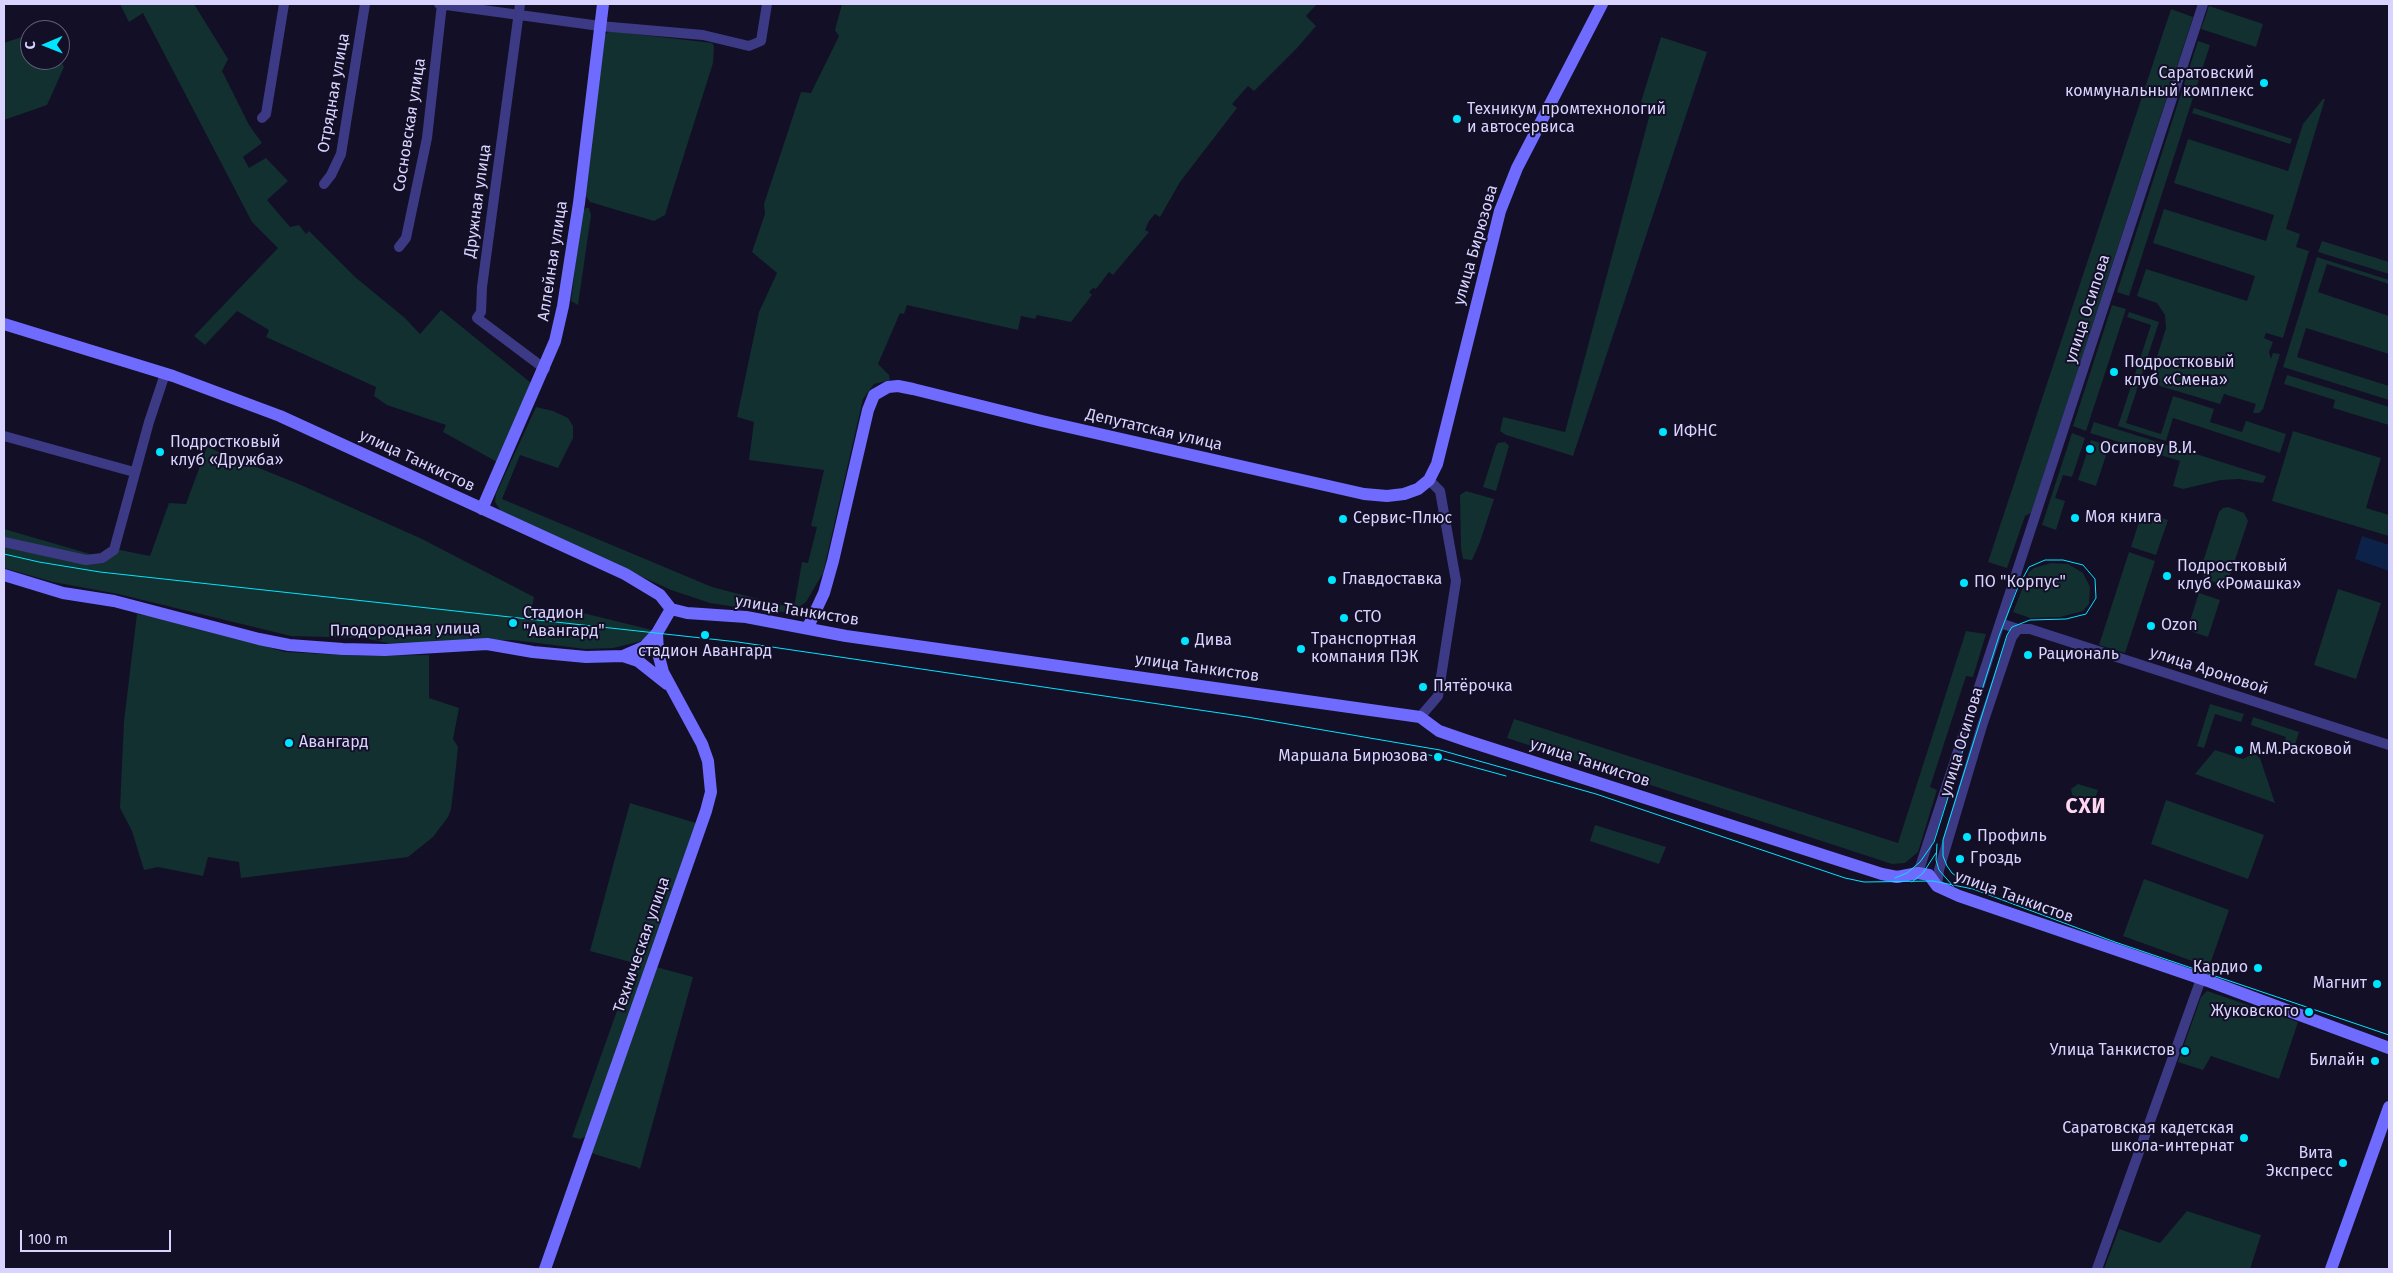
<!DOCTYPE html>
<meta charset="utf-8">
<style>
body{margin:0}
#map{position:relative;width:2393px;height:1273px;overflow:hidden;background:#130f26;font-family:"Fira Sans",sans-serif}
canvas{display:block}
.frame{position:absolute;inset:0;border:5px solid #d9d4ff;pointer-events:none}
.north{position:absolute;left:20px;top:20px;width:50px;height:50px;box-sizing:border-box;background:#130f26;border:1px solid #625e7d;border-radius:50%;rotate:269deg;font-size:14px;font-weight:700;line-height:20px;text-align:center;color:#d9d4ff}
.north::after{content:'';display:block;margin:auto;width:18px;height:22px;background:#00e5ff;clip-path:polygon(50% 0,100% 100%,50% 72%,0 100%)}
.scale{position:absolute;left:20px;top:1230px;width:151px;height:22px;box-sizing:border-box;border:2px solid #d9d4ff;border-top:0;padding-left:6px;font-size:15px;line-height:18px;white-space:nowrap;color:#d9d4ff;-webkit-text-stroke:4px #130f26;paint-order:stroke}
</style>
<div id="map">
<canvas width="2393" height="1273"></canvas>
<div class="frame"></div>
<div class="north">С</div>
<div class="scale">100 m</div>
</div>
<script>
const ctx = document.querySelector('canvas').getContext('2d');
ctx.lineJoin = 'round';
function paint(path, color) { ctx.fillStyle = color; ctx.fill(path, 'evenodd'); }
const toPath = rows => new Path2D(rows.map(r => 'M' + r).join(''));
function stroke(path, color, width, dash) { ctx.strokeStyle = color; ctx.lineWidth = width; ctx.lineCap = dash ? 'butt' : 'round'; ctx.setLineDash(dash || []); ctx.stroke(path); }
function drawText(font, color, halo, rows, align = 'center') {
  ctx.font = font + ' "Fira Sans",sans-serif'; ctx.lineWidth = 4; ctx.setLineDash([]); ctx.textBaseline = 'middle'; ctx.strokeStyle = halo; ctx.fillStyle = color; for (const [text, x, y, turn = 0] of rows) {
    ctx.save(); ctx.translate(x, y); ctx.rotate((+turn || 0) * Math.PI / 180); ctx.textAlign = isNaN(turn) ? turn : align; if (halo) ctx.strokeText(text, 0, 0); ctx.fillText(text, 0, 0); ctx.restore();
  }
}
const green = toPath([
 [120,4,194,4,228,59,222,71,249,125,262,143,243,157,249,168,266,158,288,181,267,200,290,227,299,225,306,234,309,231,355,277,405,318,420,334,441,310,531,383,497,462,443,432,446,425,387,405,374,396,376,387,266,337,269,330,237,311,205,345,194,336,278,248,252,222,143,13,129,22],
 [842,4,1317,4,1306,16,1316,26,1297,48,1254,91,1248,86,1232,104,1237,108,1180,182,1160,217,1155,214,1149,221,1145,230,1149,232,1113,275,1109,272,1096,289,1093,288,1089,292,1092,295,1071,322,1037,315,1035,319,1021,316,1018,330,907,305,904,314,900,313,878,364,889,375,890,380,874,384,863,399,823,573,806,602,796,609,785,612,763,611,710,603,671,590,502,513,495,502,496,494,536,407,553,411,568,418,573,426,573,438,558,468,520,455,502,499,712,587,789,607,795,602,802,562,808,563,817,527,811,526,824,470,749,460,754,422,737,417,759,312,777,273,752,252,765,214,764,204,801,92,811,93,839,36,835,30],
 [2209,6,2263,24,2256,47,2201,29],
 [2171,9,2193,17,2031,513,2025,516,2007,568,1988,562],
 [609,31,712,43,714,46,713,63,665,215,654,221,590,202,585,195,605,35],
 [30,34,30,60,60,60,64,67,47,105,4,120,4,43],
 [1661,37,1707,52,1573,456,1506,435,1500,431,1503,417,1565,432,1652,106,1641,102],
 [2198,41,2210,45,2129,296,2117,292],
 [2323,99,2325,99,2286,229,2300,234,2296,247,2309,251,2283,338,2266,333,2264,338,2273,342,2269,352,2271,359,2273,353,2280,354,2263,409,2259,413,2253,413,2256,404,2224,394,2220,404,2160,386,2156,382,2153,369,2166,328,2165,315,2157,303,2137,296,2146,269,2247,301,2255,276,2153,243,2164,209,2266,241,2274,215,2174,183,2188,139,2288,171,2303,124],
 [2194,108,2292,139,2290,144,2192,113],
 [586,208,589,208,591,215,578,305,571,301,582,212],
 [2322,241,2389,262,2389,274,2318,252],
 [2317,257,2389,280,2389,284,2327,264,2318,292,2389,316,2389,354,2306,328,2297,357,2389,386,2389,400,2283,367],
 [2112,305,2126,309,2086,431,2073,426],
 [2129,312,2159,322,2126,423,2161,434,2173,396,2214,409,2210,422,2242,432,2246,421,2286,434,2280,453,2173,418,2166,441,2118,426,2151,325,2127,317],
 [2287,375,2389,407,2389,425,2333,408,2335,400,2284,384],
 [2094,422,2266,476,2263,483,2239,479,2221,480,2183,489,2173,486,2180,461,2090,433],
 [2293,431,2381,458,2366,508,2389,515,2389,536,2272,501],
 [2072,433,2085,438,2072,477,2063,475,2055,498,2065,501,2056,530,2042,525],
 [2091,440,2109,446,2096,486,2078,480],
 [1505,442,1509,446,1496,491,1483,487,1496,446,1498,443],
 [207,447,301,485,422,539,534,597,532,608,583,613,652,630,645,639,638,642,613,648,585,649,513,640,388,643,363,638,291,636,118,594,53,582,4,568,4,529,97,556,110,548,150,556,169,503,186,504],
 [1466,491,1494,499,1480,542,1472,560,1463,559,1461,548,1460,495],
 [2228,507,2244,513,2248,521,2228,581,2219,584,2205,579,2200,571,2219,512,2223,508],
 [2142,512,2168,520,2156,555,2131,547],
 [2129,552,2155,561,2125,653,2099,645],
 [2051,563,2068,564,2083,573,2090,587,2089,604,2083,611,2060,617,2030,618,2013,612,2029,572,2034,568],
 [2338,589,2381,603,2356,679,2314,665],
 [2199,593,2220,600,2208,637,2187,630],
 [137,614,182,622,285,652,360,656,429,655,429,698,459,708,453,739,458,747,455,776,451,809,448,817,433,837,408,857,241,878,239,862,208,857,203,876,158,867,144,870,132,831,120,808,124,721],
 [1966,631,1986,634,1973,677,1966,676,1930,787,1937,790,1918,852,1905,863,1892,864,1507,738,1514,719,1898,843],
 [2210,704,2244,714,2241,722,2215,714,2204,748,2197,746],
 [2253,717,2299,732,2292,754,2282,751,2286,737,2251,725],
 [2215,750,2243,759,2250,755,2256,755,2260,758,2275,803,2195,774],
 [2078,784,2098,790,2093,804,2072,795,2071,789],
 [2166,800,2264,835,2248,879,2151,844],
 [630,803,696,823,587,1136,580,1139,572,1137,634,963,590,951],
 [1595,825,1666,847,1659,864,1590,841],
 [2144,879,2229,910,2209,967,2123,936],
 [656,967,693,977,640,1169,637,1167,591,1153],
 [2207,991,2298,1022,2279,1079,2211,1056,2203,1070,2178,1062,2201,997],
 [2187,1211,2261,1235,2250,1269,2104,1269,2119,1229,2160,1243]
]);
const water = toPath([
 [2362,536,2389,545,2389,571,2355,559]
]);
const street = toPath([
 [439,4,600,26,703,35,749,46,761,41,767,4],
 [520,4,482,287,481,312,477,318,545,369],
 [262,118,266,114,284,4],
 [324,184,331,175,341,154,365,4],
 [399,247,406,238,427,138,442,4],
 [4,436,134,472],
 [4,542,86,560,102,558,114,550,149,422,165,374],
 [2000,623,2018,629,2030,629,2389,745],
 [1420,717,1438,696,1456,581,1440,491,1429,480],
 [1918,873,2203,4],
 [1937,886,1939,870,1982,726,2012,637,2018,629],
 [2097,1269,2201,979]
]);
const secondary = toPath([
 [4,324,173,376,280,416,625,574,660,595,671,609,687,613,746,617,846,636,1420,717,1439,731,1468,741,1882,874,1897,877,1918,873,1929,875,1937,886,1959,896,2211,982,2389,1048],
 [482,509,555,341,563,306,579,203,603,4],
 [4,575,63,593,114,601,259,639,289,645,343,649,385,650,487,644,533,652,586,657,623,656,644,647,657,633,671,609],
 [808,627,824,593,833,561,868,410,874,395,888,387,898,386,913,389,1042,421,1364,494,1387,496,1404,494,1418,489,1429,480,1437,464,1500,211,1517,168,1602,4],
 [623,656,638,661,667,684],
 [545,1269,706,811,711,792,708,761,702,744,663,672,658,653,657,633],
 [2331,1269,2389,1107]
]);
const tram = toPath([
 [4,554,39,562,100,572,738,642,1247,717,1440,750,1596,794,1845,878,1864,882,1933,881,1973,889,2115,942,2389,1035],
 [1422,753,1506,776],
 [1937,844,1936,860,1939,870,1953,886],
 [1895,878,1907,873,1920,862,1934,842,1999,636,2018,587,2029,567,2045,560,2063,560,2083,565,2095,579,2096,598,2086,614,2066,619,2030,620,2012,627,2007,635,1943,840,1943,856,1947,866,1952,873,1969,886],
 [1912,882,1923,873,1936,853]
]);
const markers = [
 [2264,83,5,"#00e5ff"],
 [1457,119,5,"#00e5ff"],
 [2114,372,5,"#00e5ff"],
 [1663,432,5,"#00e5ff"],
 [2090,449,5,"#00e5ff"],
 [160,452,5,"#00e5ff"],
 [2075,518,5,"#00e5ff"],
 [1343,519,5,"#00e5ff"],
 [2167,576,5,"#00e5ff"],
 [1332,580,5,"#00e5ff"],
 [1964,583,5,"#00e5ff"],
 [1344,618,5,"#00e5ff"],
 [513,623,5,"#00e5ff"],
 [2151,626,5,"#00e5ff"],
 [705,635,5,"#00e5ff"],
 [1185,641,5,"#00e5ff"],
 [1301,649,5,"#00e5ff"],
 [2028,655,5,"#00e5ff"],
 [1423,687,5,"#00e5ff"],
 [289,743,5,"#00e5ff"],
 [2239,750,5,"#00e5ff"],
 [1438,757,5,"#00e5ff"],
 [1967,837,5,"#00e5ff"],
 [1960,859,5,"#00e5ff"],
 [2258,968,5,"#00e5ff"],
 [2377,984,5,"#00e5ff"],
 [2309,1012,5,"#00e5ff"],
 [2185,1051,5,"#00e5ff"],
 [2375,1061,5,"#00e5ff"],
 [2244,1138,5,"#00e5ff"],
 [2343,1163,5,"#00e5ff"]
];
const poiNames = [
 ["Саратовский",2254,74,"right"],
 ["коммунальный комплекс",2254,92,"right"],
 ["Техникум промтехнологий",1467,110],
 ["и автосервиса",1467,128],
 ["Подростковый",2124,363],
 ["клуб «Смена»",2124,381],
 ["ИФНС",1673,432],
 ["Подростковый",170,443],
 ["клуб «Дружба»",170,461],
 ["Осипову В.И.",2100,449],
 ["Моя книга",2085,518],
 ["Сервис-Плюс",1353,519],
 ["Подростковый",2177,567],
 ["клуб «Ромашка»",2177,585],
 ["Главдоставка",1342,580],
 ["ПО \"Корпус\"",1974,583],
 ["Стадион",523,614],
 ["\"Авангард\"",523,632],
 ["СТО",1354,618],
 ["Ozon",2161,626],
 ["Транспортная",1311,640],
 ["компания ПЭК",1311,658],
 ["Дива",1195,641],
 ["стадион Авангард",705,652,"center"],
 ["Рациональ",2038,655],
 ["Пятёрочка",1433,687],
 ["Авангард",299,743],
 ["М.М.Расковой",2249,750],
 ["Маршала Бирюзова",1428,757,"right"],
 ["Профиль",1977,837],
 ["Гроздь",1970,859],
 ["Кардио",2248,968,"right"],
 ["Магнит",2367,984,"right"],
 ["Жуковского",2299,1012,"right"],
 ["Улица Танкистов",2175,1051,"right"],
 ["Билайн",2365,1061,"right"],
 ["Саратовская кадетская",2234,1129,"right"],
 ["школа-интернат",2234,1147,"right"],
 ["Вита",2333,1154,"right"],
 ["Экспресс",2333,1172,"right"]
];
const streetNames = [
 ["Отрядная улица",334,93,-80],
 ["Сосновская улица",410,125,-81],
 ["Дружная улица",478,201,-82],
 ["улица Бирюзова",1476,245,-74],
 ["Аллейная улица",553,261,-81],
 ["улица Осипова",2088,309,-72],
 ["Депутатская улица",1154,430,13],
 ["улица Танкистов",417,461,25],
 ["улица Танкистов",797,611,9],
 ["Плодородная улица",405,630,-1],
 ["улица Танкистов",1197,668,8],
 ["улица Ароновой",2209,671,18],
 ["улица Осипова",1962,742,-73],
 ["улица Танкистов",1590,763,18],
 ["улица Танкистов",2014,897,20],
 ["Техническая улица",642,945,-71]
];
const districtNames = [
 ["СХИ",2086,807]
];
paint(green, '#12302f');
paint(water, '#0c2248');
stroke(street, '#3d3a85', 10);
stroke(secondary, '#6f6bff', 12);
stroke(tram, '#00e5ff', 1);
for (const [x, y, r, color] of markers) { const dot = new Path2D(); dot.arc(x, y, r, 0, 2 * Math.PI); ctx.fillStyle = color; ctx.fill(dot); stroke(dot, '#130f26', 2); }
drawText('16px', '#d9d4ff', '#130f26', poiNames, 'left');
drawText('16px', '#d9d4ff', '#130f26', streetNames);
ctx.letterSpacing = '1px';
drawText('bold 21px', '#ffd6f0', '#130f26', districtNames);
ctx.letterSpacing = '0px';
</script>
